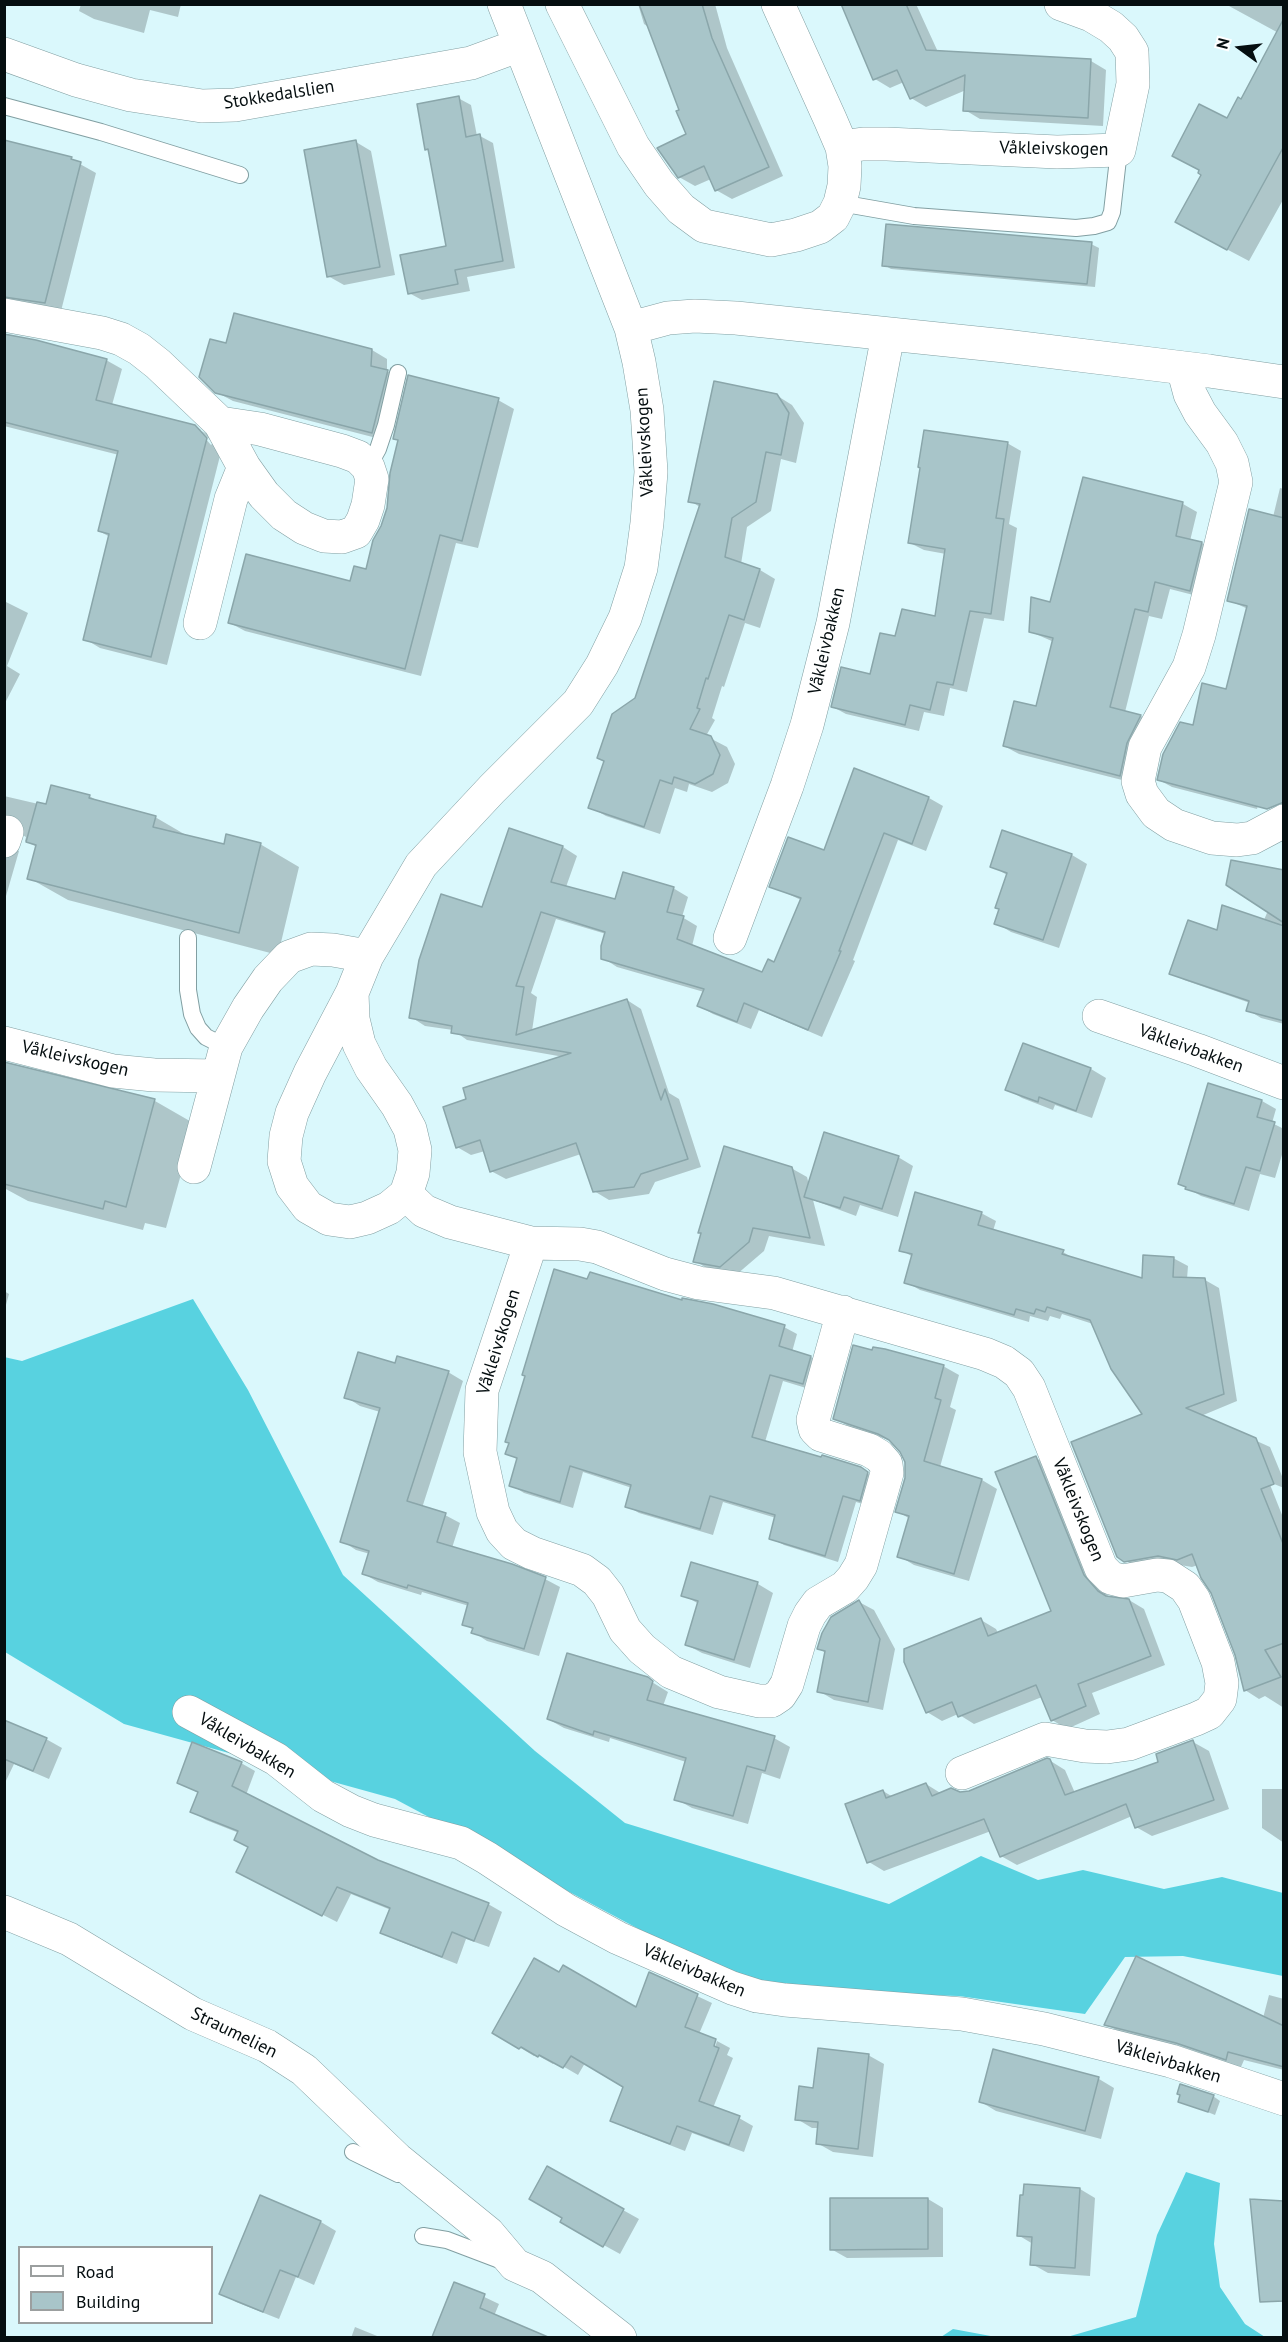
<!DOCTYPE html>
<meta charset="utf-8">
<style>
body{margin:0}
#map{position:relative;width:1288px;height:2342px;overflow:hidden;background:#daf8fc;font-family:"PT Sans",sans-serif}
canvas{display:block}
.frame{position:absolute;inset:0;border:6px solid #050e10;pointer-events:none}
.legend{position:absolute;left:18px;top:2246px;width:195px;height:78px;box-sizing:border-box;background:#fff;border:2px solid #9b9f9f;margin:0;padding:8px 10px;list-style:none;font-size:18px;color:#050e10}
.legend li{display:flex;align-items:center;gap:12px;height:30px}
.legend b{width:30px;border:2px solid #9b9f9f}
.north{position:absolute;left:1210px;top:18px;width:60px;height:60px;-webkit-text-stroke:4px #fff;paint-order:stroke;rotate:285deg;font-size:16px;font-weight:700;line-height:24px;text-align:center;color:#050e10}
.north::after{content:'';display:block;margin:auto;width:21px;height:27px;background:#050e10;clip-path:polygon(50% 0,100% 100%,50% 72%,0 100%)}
</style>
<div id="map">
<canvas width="1288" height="2342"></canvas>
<div class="frame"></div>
<ul class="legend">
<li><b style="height:8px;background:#fff"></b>Road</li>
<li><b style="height:16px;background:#a8c5c9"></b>Building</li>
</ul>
<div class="north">N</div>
</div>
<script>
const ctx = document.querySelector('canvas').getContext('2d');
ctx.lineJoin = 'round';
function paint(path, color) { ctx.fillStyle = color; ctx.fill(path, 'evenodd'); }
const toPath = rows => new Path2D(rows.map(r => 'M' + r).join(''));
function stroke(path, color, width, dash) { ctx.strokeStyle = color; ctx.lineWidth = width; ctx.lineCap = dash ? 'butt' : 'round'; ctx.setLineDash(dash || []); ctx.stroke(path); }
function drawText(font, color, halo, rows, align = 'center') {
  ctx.font = font + ' "PT Sans",sans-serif'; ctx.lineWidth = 4.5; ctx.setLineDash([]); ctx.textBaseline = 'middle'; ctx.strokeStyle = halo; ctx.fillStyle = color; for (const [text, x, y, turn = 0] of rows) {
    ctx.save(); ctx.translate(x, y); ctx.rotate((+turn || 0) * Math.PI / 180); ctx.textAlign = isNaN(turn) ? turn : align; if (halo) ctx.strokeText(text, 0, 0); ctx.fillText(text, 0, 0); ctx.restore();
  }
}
const forest = toPath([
 [193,1299,248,1390,343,1575,535,1751,625,1823,889,1904,981,1856,1038,1880,1083,1870,1164,1889,1222,1877,1283,1893,1283,1976,1183,1956,1125,1957,1085,2014,959,1996,816,1992,731,1975,665,1943,395,1799,124,1724,5,1652,4,1357,22,1361],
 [1186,2172,1220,2183,1214,2244,1220,2287,1245,2324,1265,2337,1067,2337,1136,2317,1157,2235],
 [953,2329,996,2337,1003,2337,941,2337]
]);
const shadow = toPath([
 [81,4,181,4,178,17,150,10,144,33,94,19,79,11],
 [638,4,715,4,727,48,783,176,732,199,716,190,711,179,695,186,679,177,688,135,650,28,644,24],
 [842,4,916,4,938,52,1091,61,1106,70,1103,126,980,119,965,110,966,90,926,107,911,98,904,82,890,88,875,79],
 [1230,4,1284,4,1284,36,1229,6],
 [1284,62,1284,198,1249,261,1198,234,1203,175,1227,120,1242,101],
 [458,98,471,105,477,136,480,136,493,143,515,268,467,277,470,291,422,300,409,293,448,247,430,151,426,149],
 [4,142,71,159,96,173,61,311,4,313],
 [356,142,371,151,395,275,344,285,328,276],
 [1091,244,1099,248,1095,287,891,269,884,265],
 [4,336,106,360,122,369,112,405,194,426,201,430,198,430,211,445,213,443,202,431,211,436,222,448,167,665,100,648,85,639,110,537,99,531,119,455,4,426],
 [227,345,372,350,387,359,387,371,403,380,388,441,233,401,216,392],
 [776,395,792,405,804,423,796,463,781,459,771,511,747,527,741,564,760,570,775,579,760,628,745,623,724,687,722,686,712,718,715,720,706,736,727,747,735,764,728,783,712,792,689,784,687,792,675,788,660,834,606,816,590,807,637,699,700,507,690,501],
 [498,400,514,409,478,548,456,543,421,676,245,631,230,623,351,583,367,571,375,540,387,511],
 [1007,443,1021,451,1009,524,1017,528,1004,621,984,618,967,692,950,688,944,716,924,712,919,731,846,714,833,707,871,676,896,638,936,618,946,554,924,550,910,543],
 [1280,488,1284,489,1284,755,1268,767,1257,809,1172,787,1159,780,1194,727,1227,691,1248,609,1228,600,1273,517],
 [1183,504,1197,512,1190,541,1202,543,1216,552,1205,598,1170,589,1162,619,1149,616,1125,712,1141,716,1155,725,1134,783,1019,754,1004,746,1037,708,1054,642,1031,632,1051,604],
 [4,601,28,613,7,666,20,674,4,705],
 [855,770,929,798,943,806,926,851,898,840,853,960,855,961,822,1037,759,1010,751,1029,713,1014,699,1006,704,992,617,967,603,958,606,934,556,919,531,993,537,997,532,1031,627,1000,641,1009,669,1093,679,1099,701,1167,655,1182,649,1194,609,1200,594,1191,581,1154,506,1179,491,1171,485,1151,471,1155,457,1147,468,1100,564,1057,467,1040,453,1030,425,1026,411,1017,483,909,509,829,563,847,577,856,566,887,616,901,673,888,688,897,682,917,697,926,692,946,763,974,775,964,801,900,771,886,824,852],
 [4,796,47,806,89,796,102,803,155,817,191,838,225,846,260,844,299,867,278,955,68,900,29,878,37,847,25,841,26,837,4,824],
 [1003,832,1072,855,1087,864,1059,948,1011,932,996,923,1007,875,992,866],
 [4,843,19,851,4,903],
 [1284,872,1284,1024,1261,1018,1248,1010,1250,1003,1184,980,1171,973,1218,932,1264,920],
 [1023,1045,1091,1069,1106,1078,1092,1118,1055,1105,1053,1110,1022,1098,1007,1089],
 [4,1064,155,1101,195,1124,166,1228,145,1223,143,1230,28,1201,4,1188],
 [1262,1101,1276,1109,1272,1123,1284,1129,1284,1148,1275,1178,1260,1174,1249,1211,1201,1196,1180,1184],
 [898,1157,913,1166,898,1217,860,1205,856,1216,813,1200,825,1246,769,1236,764,1251,736,1275,710,1270,695,1261,791,1168,807,1177,809,1185],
 [981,1213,996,1221,993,1231,1063,1252,1078,1261,1143,1280,1173,1258,1188,1266,1187,1279,1205,1280,1219,1288,1237,1401,1201,1416,1270,1447,1284,1481,1284,1488,1269,1482,1284,1520,1284,1708,1265,1696,1259,1699,1245,1690,1237,1655,1213,1593,1198,1565,1192,1567,1174,1564,1139,1569,1118,1556,1145,1414,1093,1324,1062,1314,1060,1319,1050,1316,1048,1321,1030,1316,1029,1322,920,1290,906,1282,913,1257,901,1250],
 [588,1281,784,1327,797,1334,792,1352,811,1357,824,1364,816,1391,783,1381,765,1442,861,1469,874,1477,873,1507,856,1502,838,1562,784,1545,771,1538,776,1518,723,1502,713,1535,639,1513,627,1506,632,1488,583,1472,573,1508,524,1493,511,1485,518,1460,507,1453],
 [4,1291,9,1294,4,1312],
 [396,1365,448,1372,463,1381,422,1508,445,1515,460,1523,452,1548,545,1579,560,1587,539,1656,487,1641,473,1632,474,1630,463,1624,469,1606,422,1592,421,1595,378,1582,364,1574,370,1554,356,1550,342,1541,380,1412,360,1406,346,1397],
 [943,1366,959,1375,950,1407,956,1410,940,1467,982,1480,997,1489,969,1581,914,1565,899,1556,910,1519,897,1511,907,1471,901,1451,892,1441,850,1427,834,1418],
 [1036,1458,1051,1467,1099,1586,1110,1598,1129,1600,1144,1609,1165,1665,1092,1693,1100,1714,1067,1729,1052,1720,1042,1697,974,1724,958,1714,942,1721,927,1712,981,1620,996,1629,998,1633,1053,1612],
 [692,1564,758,1584,773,1593,750,1668,702,1653,687,1645,699,1604,683,1595],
 [859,1602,874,1610,895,1649,883,1710,834,1700,819,1691,826,1653,819,1649],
 [647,1679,668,1692,663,1706,774,1738,790,1747,780,1779,762,1773,748,1824,692,1808,676,1799,686,1762,610,1738,609,1742,564,1728,548,1719],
 [4,1722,46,1739,62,1748,49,1779,14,1764,4,1785],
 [1193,1742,1209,1751,1229,1809,1152,1836,1136,1827,1132,1816,1017,1865,1001,1856,991,1831,884,1871,869,1862,883,1791,893,1797,926,1784,942,1794,969,1792,1049,1760,1065,1770,1075,1793,1160,1763],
 [241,1763,255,1771,246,1795,378,1861,488,1904,502,1912,489,1947,466,1939,457,1964,396,1940,382,1932,391,1910,351,1894,337,1922,252,1879,249,1847,239,1833,206,1820,191,1811,199,1793,179,1783],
 [1262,1789,1284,1789,1284,1843,1262,1828],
 [560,1974,636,2009,650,1974,712,2003,699,2034,713,2054,717,2041,730,2048,727,2055,733,2058,713,2108,739,2118,753,2126,744,2152,692,2133,685,2151,626,2128,612,2120,625,2086,585,2063,578,2075,554,2061,553,2064,535,2054,534,2056,494,2032],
 [1269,1995,1284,1999,1284,2070,1244,2060,1241,2067,1121,2033,1106,2024,1263,2018],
 [994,2051,1099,2079,1114,2088,1101,2139,996,2111,981,2102],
 [868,2055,884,2064,873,2157,833,2152,817,2143,819,2128,812,2128,797,2119,815,2089],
 [1213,2096,1220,2101,1215,2115,1180,2101],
 [548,2168,639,2219,620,2254,562,2222,564,2217],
 [1080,2189,1095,2198,1090,2276,1048,2273,1032,2264,1033,2244,1018,2235],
 [928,2199,943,2208,943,2257,847,2258,831,2249],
 [321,2222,336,2231,314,2285,296,2277,279,2319,236,2302,221,2293],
 [457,2284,499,2304,494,2316,545,2338,442,2338],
 [355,2327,382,2338,351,2338]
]);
const building = toPath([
 [639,4,702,4,712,38,769,167,715,191,704,166,678,178,674,172,657,148,686,134,676,111,679,110,639,4],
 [841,4,906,4,926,50,1091,59,1088,118,963,111,965,75,910,99,897,70,873,80,841,4],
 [1284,18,1284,146,1227,250,1175,222,1201,175,1198,173,1199,170,1172,156,1199,104,1227,118,1238,97,1241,99,1284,18],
 [459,96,466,137,480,134,503,261,455,270,458,284,408,294,400,255,446,246,428,149,425,150,417,104,459,96],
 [4,140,72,157,71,159,81,162,45,303,4,297,4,140],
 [356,140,380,267,327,277,304,150,356,140],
 [886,224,1092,242,1087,284,882,266,886,224],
 [234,313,372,349,371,366,388,370,372,433,215,393,199,377,210,339,226,343,234,313],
 [4,334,36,340,107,359,96,400,195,425,207,438,151,657,83,640,109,534,98,531,118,451,4,422,4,334],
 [408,375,499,398,462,541,440,535,405,669,228,623,246,554,350,581,354,566,366,569,373,540,381,526,387,508,390,473,398,440,393,439,408,375],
 [714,381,777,394,789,413,781,455,766,452,756,502,732,518,725,557,760,569,744,620,729,615,708,679,706,678,697,708,700,709,690,729,711,736,720,755,713,774,695,784,674,777,672,784,660,780,644,827,588,808,604,761,597,758,612,714,635,698,700,504,688,502,714,381],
 [924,430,1008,442,996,518,1004,519,991,614,970,611,953,685,937,682,930,710,910,705,905,725,831,707,841,667,870,674,880,633,895,636,902,609,935,616,945,549,908,543,920,468,918,467,924,430],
 [1083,477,1183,502,1176,536,1202,542,1190,591,1155,582,1148,612,1135,609,1110,707,1141,715,1127,743,1120,776,1003,746,1014,701,1036,706,1053,638,1029,632,1031,597,1050,602,1083,477],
 [1249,509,1284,518,1284,802,1267,809,1157,780,1163,754,1180,722,1193,725,1202,683,1226,689,1247,606,1227,601,1249,509],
 [854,768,929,797,912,844,884,833,839,951,841,951,808,1030,744,1003,737,1022,697,1006,704,989,601,959,601,946,605,932,541,912,516,986,524,987,516,1035,627,999,661,1100,665,1089,688,1159,641,1174,634,1187,593,1192,576,1143,490,1172,480,1140,456,1148,443,1107,466,1099,463,1088,571,1053,451,1033,452,1026,409,1018,419,960,441,894,482,907,509,828,563,846,551,882,615,899,623,872,674,887,667,912,684,916,677,939,762,972,768,959,774,962,801,898,769,887,788,837,824,850,854,768],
 [51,785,90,795,89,798,156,816,153,827,224,844,226,834,261,843,239,933,27,879,36,845,26,842,37,802,46,804,51,785],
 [1002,830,1072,854,1043,940,994,924,999,909,995,908,1007,873,990,867,1002,830],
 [1231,860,1284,870,1284,923,1226,885,1231,860],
 [1222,905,1284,926,1284,1021,1246,1011,1249,1001,1169,974,1188,920,1217,930,1222,905],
 [1023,1043,1091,1068,1076,1111,1039,1097,1038,1102,1005,1090,1023,1043],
 [4,1062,155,1099,126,1207,105,1201,103,1209,4,1184,4,1062],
 [1208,1083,1262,1100,1257,1117,1275,1122,1260,1171,1246,1167,1234,1204,1185,1189,1186,1187,1178,1184,1208,1083],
 [824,1132,899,1156,882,1209,844,1197,840,1208,804,1197,824,1132],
 [724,1146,792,1167,810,1238,753,1228,749,1242,720,1267,693,1262,701,1233,698,1233,724,1146],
 [915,1192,982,1212,978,1225,1064,1250,1062,1254,1142,1278,1143,1255,1174,1257,1173,1277,1205,1278,1224,1394,1186,1408,1256,1438,1274,1484,1261,1489,1284,1546,1284,1643,1265,1650,1281,1677,1244,1691,1235,1655,1211,1593,1201,1578,1192,1554,1177,1560,1158,1556,1124,1562,1117,1557,1071,1442,1142,1414,1111,1369,1090,1320,1047,1307,1045,1312,1036,1309,1034,1314,1016,1309,1014,1315,904,1283,912,1254,899,1251,915,1192],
 [554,1269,587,1279,590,1272,682,1300,682,1298,713,1304,785,1325,779,1346,811,1356,803,1384,770,1375,752,1437,821,1457,822,1455,861,1467,868,1472,860,1501,843,1496,825,1556,769,1539,775,1515,710,1496,700,1529,625,1507,631,1485,570,1466,560,1502,509,1486,517,1458,505,1454,509,1443,505,1442,525,1376,522,1375,554,1269],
 [853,1345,872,1350,873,1347,885,1349,944,1365,935,1398,941,1400,924,1461,982,1479,954,1574,897,1557,909,1516,895,1512,905,1478,905,1462,900,1452,889,1440,878,1434,833,1419,853,1345],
 [358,1352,395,1363,397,1356,449,1371,407,1501,446,1513,437,1542,512,1564,546,1577,524,1649,471,1633,473,1628,462,1625,468,1603,408,1585,407,1588,362,1574,369,1551,340,1542,380,1408,344,1398,358,1352],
 [1036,1456,1084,1575,1098,1591,1106,1596,1129,1599,1151,1656,1078,1684,1086,1706,1051,1721,1036,1685,958,1717,952,1702,926,1713,904,1662,904,1649,981,1618,988,1636,1051,1611,995,1472,1036,1456],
 [691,1562,758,1582,734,1660,685,1645,698,1601,681,1596,691,1562],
 [859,1600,880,1639,868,1702,817,1692,825,1651,817,1649,822,1633,831,1617,859,1600],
 [567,1653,648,1677,653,1681,647,1700,775,1736,765,1771,747,1766,733,1816,674,1800,686,1758,594,1731,593,1735,547,1719,567,1653],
 [4,1720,47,1738,33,1771,4,1759,4,1720],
 [1193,1740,1214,1800,1135,1828,1126,1804,1000,1857,984,1819,867,1863,845,1804,883,1790,886,1798,926,1783,932,1796,951,1788,960,1792,969,1791,1047,1758,1050,1759,1065,1795,1158,1762,1156,1754,1193,1740],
 [192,1742,242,1762,232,1786,378,1860,489,1903,474,1941,452,1932,442,1957,380,1933,390,1908,337,1887,322,1916,236,1872,248,1847,234,1840,238,1831,190,1812,198,1792,177,1783,192,1742],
 [1136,1956,1284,2026,1284,2067,1228,2052,1226,2060,1176,2043,1104,2025,1136,1956],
 [534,1958,559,1972,563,1965,636,2007,649,1972,698,1994,685,2027,716,2039,714,2046,719,2048,699,2101,740,2116,729,2145,677,2126,670,2144,610,2121,623,2087,571,2056,563,2068,539,2055,538,2057,521,2047,519,2049,492,2033,534,1958],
 [818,2048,869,2054,858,2149,816,2144,818,2122,795,2120,799,2086,813,2088,818,2048],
 [993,2049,1099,2077,1085,2131,979,2102,993,2049],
 [1180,2084,1214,2095,1208,2112,1178,2102,1180,2095,1177,2094,1180,2084],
 [547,2166,624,2209,603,2247,560,2222,562,2218,529,2199,547,2166],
 [1024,2184,1080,2188,1075,2268,1030,2265,1032,2237,1017,2236,1020,2195,1023,2195,1024,2184],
 [260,2195,321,2221,298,2277,280,2270,263,2312,219,2294,260,2195],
 [830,2198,928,2198,928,2249,830,2250,830,2198],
 [1250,2199,1284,2201,1284,2301,1260,2302,1250,2199],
 [454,2282,485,2294,480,2308,548,2337,432,2337,454,2282]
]);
const lane = toPath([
 [4,106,101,132,240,175],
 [840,203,914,216,1076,228,1094,226,1108,222,1112,212,1119,150],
 [368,467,378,449,386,425,398,373],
 [188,938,188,990,192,1014,198,1028,206,1037,226,1047],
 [353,2152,398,2174],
 [423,2236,447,2240,505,2262]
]);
const street = toPath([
 [562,4,633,146,659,184,681,209,704,226,771,240,796,235,820,227,833,217,840,203,844,186,845,166,842,147,830,119,778,4],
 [4,54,76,80,131,95,202,106,235,105,471,63,520,45],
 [842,147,863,144,887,144,1057,152,1119,150,1133,84,1132,52,1123,38,1111,27,1091,15,1061,4],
 [4,315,102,333,121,339,139,349,158,364,220,423,244,467,264,495,284,515,304,528,324,536,342,537,356,532,363,520,368,505,372,479,368,467,358,457,342,451,260,429,220,423],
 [631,328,668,318,695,316,736,318,1005,346,1209,371,1284,382],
 [1183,368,1190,394,1200,413,1222,443,1232,463,1236,482,1199,635,1189,667,1145,747,1138,781,1142,794,1156,813,1174,825,1212,838,1237,840,1252,838,1284,821],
 [200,623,231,499,244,467],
 [4,841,7,832],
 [730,938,787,786,807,725,833,623,888,335],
 [352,993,353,1019,359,1044,371,1068,397,1105,410,1129,415,1150,413,1173,406,1194,389,1208,367,1218,350,1222,329,1219,308,1207,292,1186,284,1161,286,1136,292,1113,310,1073,352,993,367,956,421,865,492,789,578,703,602,665,625,618,641,568,647,523,651,472,647,410,639,362,631,328,504,4],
 [1099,1016,1197,1050,1284,1083],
 [4,1043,113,1071,154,1075,218,1076],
 [194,1167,226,1047,248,1008,268,979,289,957,311,949,333,950,367,956],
 [406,1194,424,1211,450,1222,531,1243,580,1244,597,1247,665,1274,699,1283,774,1293,985,1354,1004,1362,1019,1373,1029,1388,1101,1568,1111,1578,1123,1581,1157,1575,1168,1576,1185,1587,1194,1600,1218,1662,1222,1683,1220,1699,1209,1713,1196,1719,1129,1744,1107,1747,1085,1746,1045,1739,962,1773],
 [531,1243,482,1390,480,1452,493,1512,502,1531,514,1544,532,1553,582,1570,597,1581,608,1595,625,1630,642,1649,671,1672,719,1692,759,1701,771,1701,780,1695,787,1684,804,1626,810,1614,818,1603,845,1587,853,1578,861,1565,887,1473,886,1464,879,1456,869,1450,821,1435,815,1429,813,1420,843,1312],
 [189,1712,276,1759,323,1796,351,1811,374,1820,461,1843,487,1858,566,1910,618,1938,732,1988,757,1996,785,2000,962,2014,1044,2029,1171,2061,1284,2099],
 [4,1912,69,1939,193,2014,267,2046,304,2070,397,2159,488,2233,515,2265,542,2277,620,2338]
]);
const streetNames = [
 ["Stokkedalslien",279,95,-9],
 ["Våkleivskogen",1054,149,1],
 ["Våkleivskogen",645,442,-93],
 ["Våkleivbakken",827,641,-77],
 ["Våkleivbakken",1191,1049,20],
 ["Våkleivskogen",75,1059,13],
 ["Våkleivskogen",499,1342,-73],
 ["Våkleivskogen",1078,1510,68],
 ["Våkleivbakken",247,1746,31],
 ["Våkleivbakken",694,1971,23],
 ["Straumelien",234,2033,26],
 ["Våkleivbakken",1168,2062,17]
];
paint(forest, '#58d2e0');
paint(shadow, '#0003');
paint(building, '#a8c5c9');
stroke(building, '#8aa6aa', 1.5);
stroke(lane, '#829fa2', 18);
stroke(street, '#829fa2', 34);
stroke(lane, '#fff', 16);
stroke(street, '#fff', 33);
drawText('18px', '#050e10', '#fff', streetNames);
</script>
